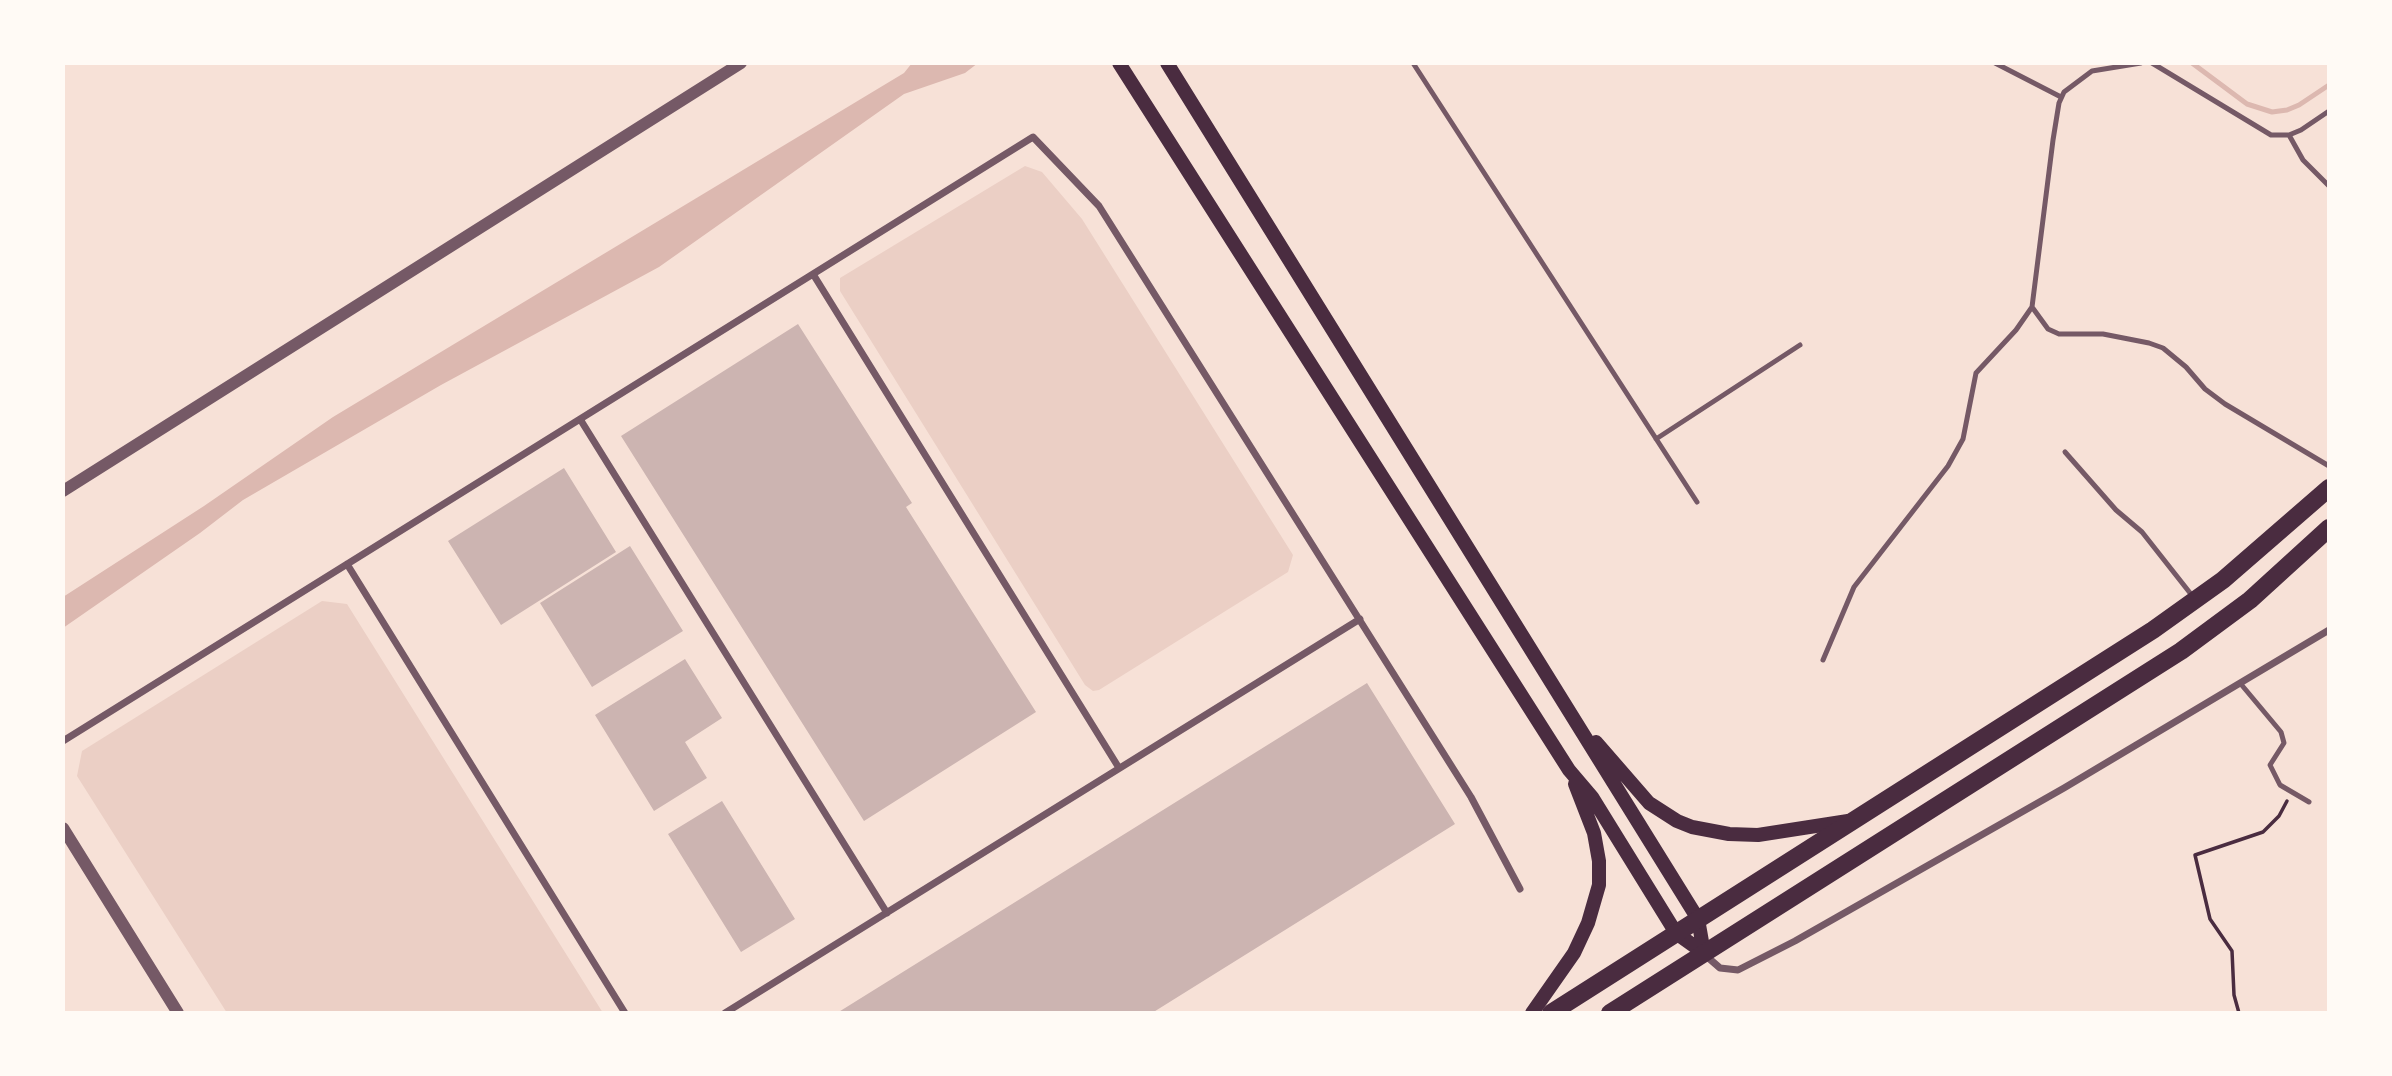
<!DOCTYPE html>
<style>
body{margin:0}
#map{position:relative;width:2392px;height:1076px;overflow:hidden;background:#f7e1d7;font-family:"Archivo Narrow",sans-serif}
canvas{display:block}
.frame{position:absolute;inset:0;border:65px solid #fffaf5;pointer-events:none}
</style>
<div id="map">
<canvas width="2392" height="1076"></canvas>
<div class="frame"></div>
</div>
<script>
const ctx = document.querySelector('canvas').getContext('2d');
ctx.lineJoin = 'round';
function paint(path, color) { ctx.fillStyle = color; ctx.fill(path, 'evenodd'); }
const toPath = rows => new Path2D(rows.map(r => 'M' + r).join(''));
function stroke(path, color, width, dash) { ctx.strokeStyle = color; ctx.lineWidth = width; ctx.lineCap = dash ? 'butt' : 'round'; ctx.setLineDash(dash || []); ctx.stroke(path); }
const green = toPath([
 [1025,166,1042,172,1082,219,1293,555,1288,572,1099,690,1093,691,1085,685,840,291,840,278],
 [322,601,347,604,603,1013,227,1013,77,776,82,751]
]);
const water = toPath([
 [912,63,978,63,965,73,904,94,659,267,441,385,243,500,200,533,63,628,63,597,204,506,333,417,904,73]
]);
const stream = toPath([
 [2192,63,2247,104,2272,112,2287,110,2299,105,2329,85]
]);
const building = toPath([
 [798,324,912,503,906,507,1036,712,864,821,621,436],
 [564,468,616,552,501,625,448,541],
 [630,546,683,631,592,687,540,603],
 [685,659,722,718,685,742,707,778,654,811,595,715],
 [1367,683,1455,824,1152,1013,837,1013],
 [722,801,795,919,741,952,668,834]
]);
const path = toPath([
 [2239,1013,2234,995,2232,951,2210,919,2195,855,2263,832,2279,816,2287,801]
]);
const service = toPath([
 [1413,63,1697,502],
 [1995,63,2061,97],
 [2152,63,2271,135,2289,135,2301,130,2329,111],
 [2289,135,2303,160,2329,186],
 [2032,307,2048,329,2059,334,2103,334,2149,343,2163,348,2186,367,2205,389,2225,404,2329,466],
 [1656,439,1800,345],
 [2065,452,2116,510,2142,532,2194,598],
 [1823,660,1854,587,1948,466,1963,439,1976,373,2016,330,2032,307,2053,140,2059,103,2064,92,2092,71,2141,63],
 [2240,683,2281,732,2284,743,2270,765,2280,785,2309,802]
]);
const minor = toPath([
 [813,274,1119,768],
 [580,419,887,913],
 [347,564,625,1013],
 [63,741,1033,137,1099,206,1471,797,1520,889],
 [1705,955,1720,968,1738,970,1795,941,2064,788,2329,630],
 [725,1013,1360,619]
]);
const tertiary = toPath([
 [63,491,741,63],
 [63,828,178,1013]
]);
const secondary = toPath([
 [1119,63,1569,770,1592,797,1676,933,1704,953],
 [1167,63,1698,919,1704,953],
 [1596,742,1649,803,1677,821,1692,827,1729,834,1758,835,1848,821],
 [1532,1013,1574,953,1588,923,1599,885,1599,861,1594,833,1575,784]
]);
const primary = toPath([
 [1551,1013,2153,630,2223,580,2329,488],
 [1610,1013,2181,651,2250,600,2329,528]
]);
paint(green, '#ebcfc5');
paint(water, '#dcb8b0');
stroke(stream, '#dcb8b0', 5);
paint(building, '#ccb4b1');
stroke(path, '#4a2c40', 3.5);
stroke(service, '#755966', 5);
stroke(minor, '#755966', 7);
stroke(tertiary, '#755966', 12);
stroke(secondary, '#4a2c40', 14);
stroke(primary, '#4a2c40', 18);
</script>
